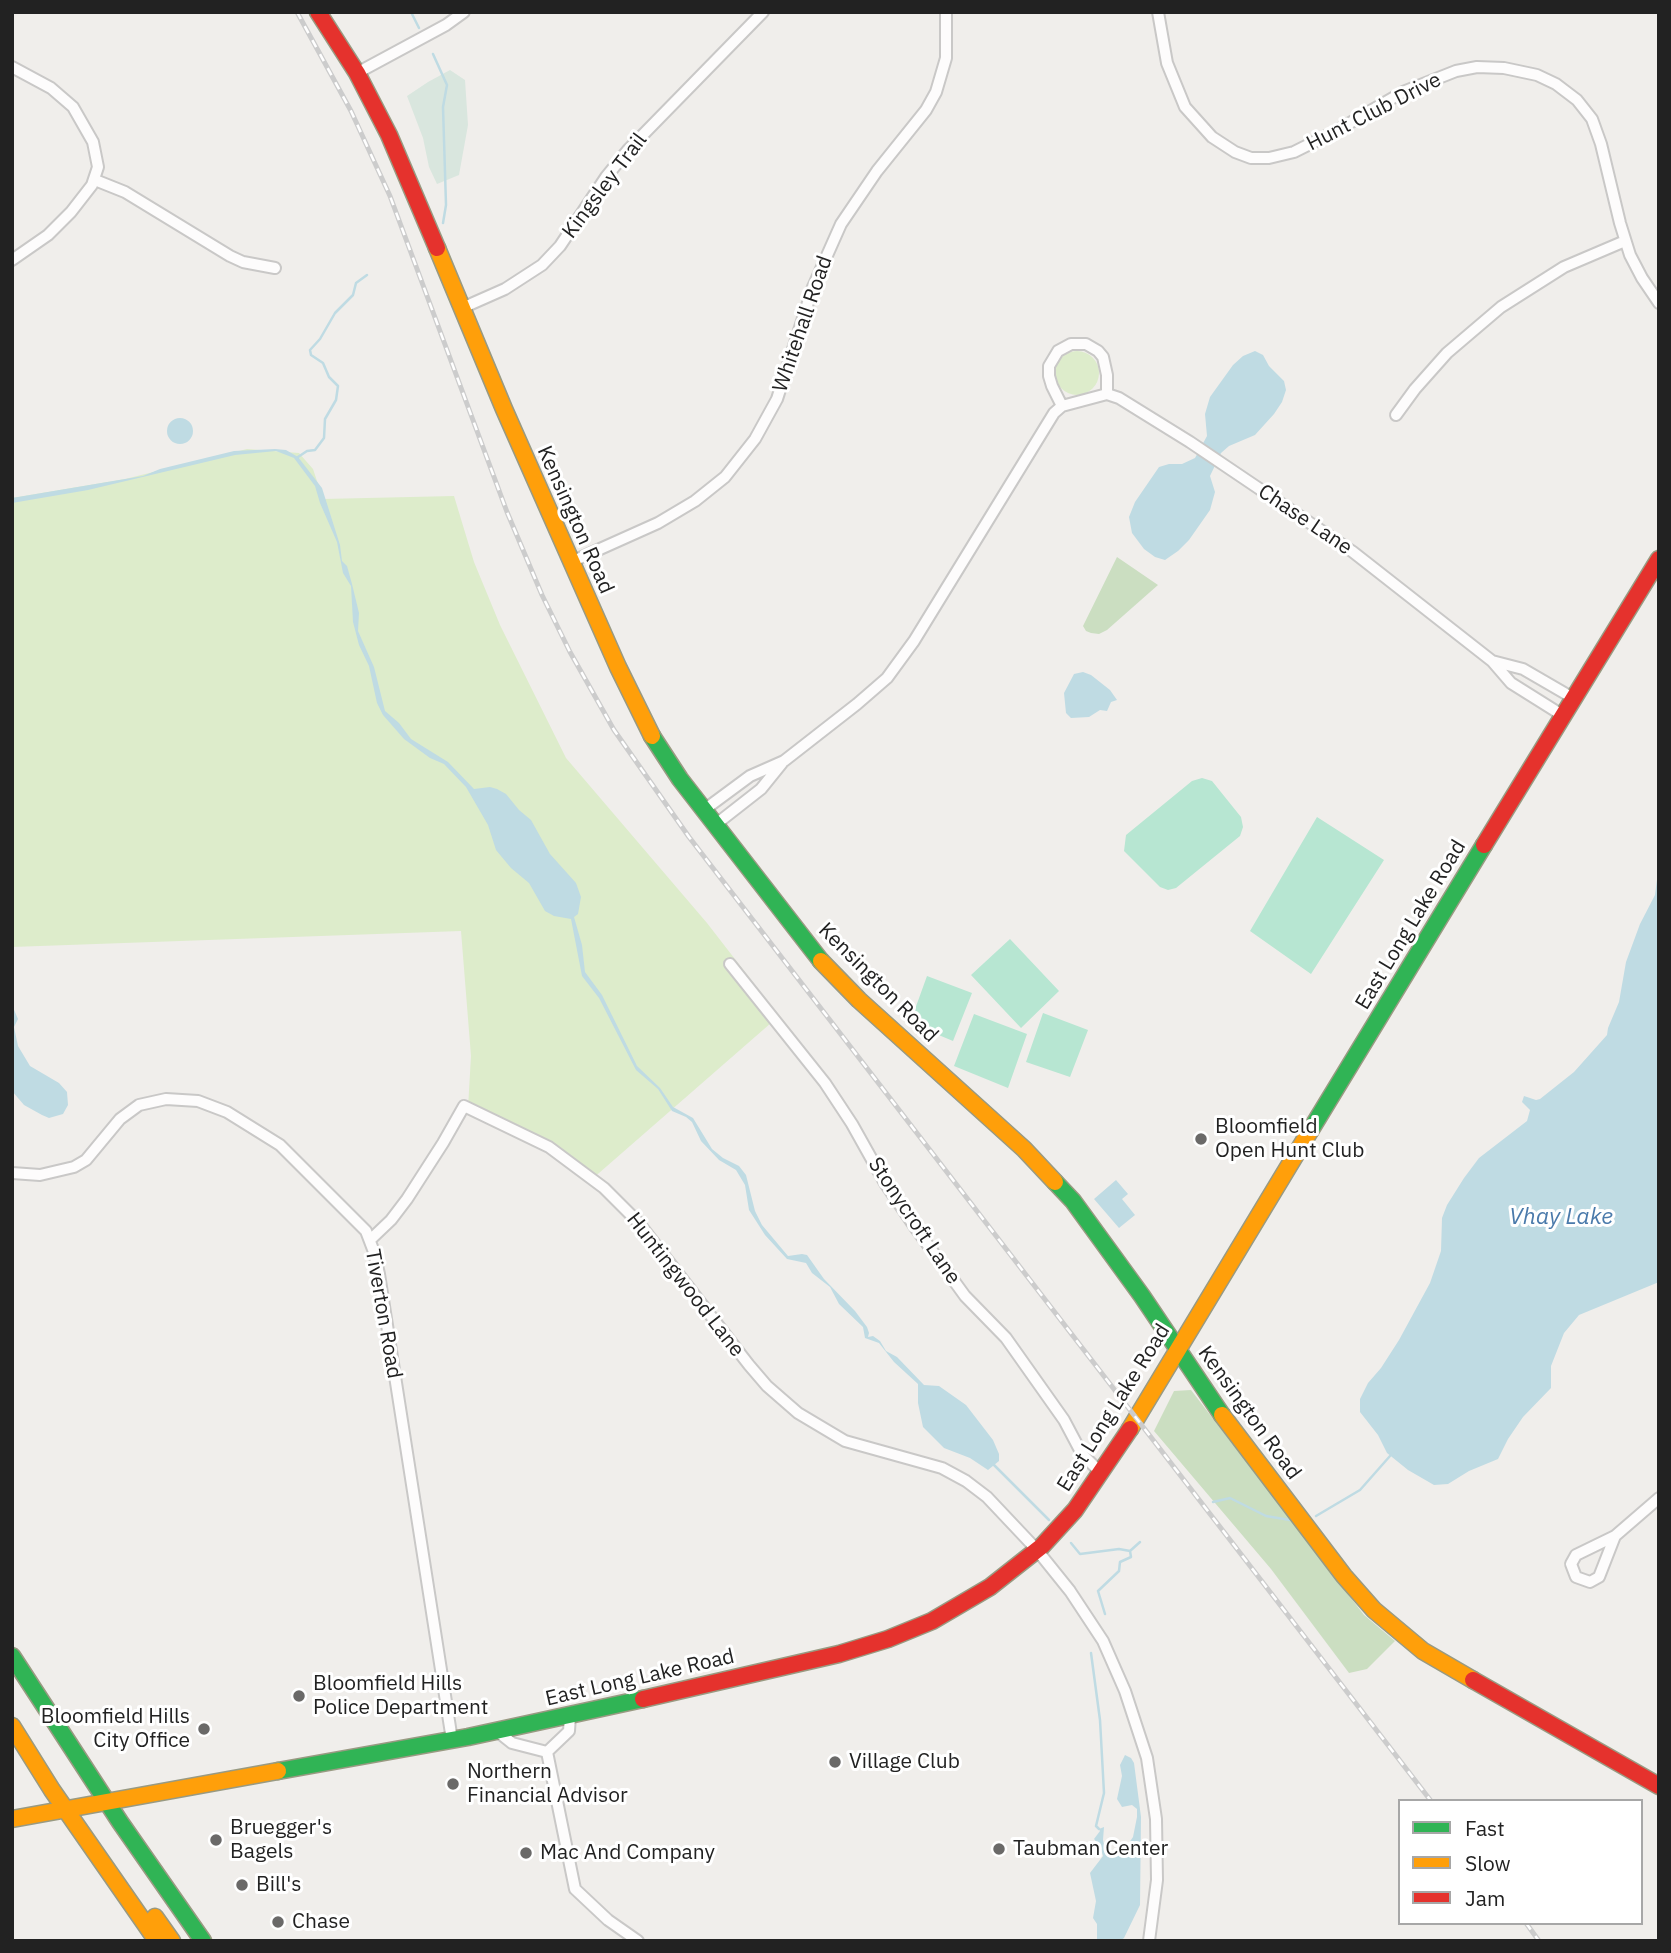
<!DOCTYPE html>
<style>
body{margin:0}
#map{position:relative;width:1671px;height:1953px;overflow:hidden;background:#f0eeeb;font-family:"IBM Plex Sans",sans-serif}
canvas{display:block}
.frame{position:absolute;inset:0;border:14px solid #222;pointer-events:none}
.legend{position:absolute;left:1398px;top:1799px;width:245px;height:126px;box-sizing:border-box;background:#fff;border:2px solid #a7a7a7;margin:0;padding:9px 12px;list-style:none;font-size:21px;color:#222}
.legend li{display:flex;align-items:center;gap:14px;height:35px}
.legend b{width:35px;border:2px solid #a7a7a7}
</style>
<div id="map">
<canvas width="1671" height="1953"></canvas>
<div class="frame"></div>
<ul class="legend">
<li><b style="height:9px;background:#30b455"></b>Fast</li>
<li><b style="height:9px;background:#ff9f0a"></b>Slow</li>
<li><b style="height:9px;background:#e5322d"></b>Jam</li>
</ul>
</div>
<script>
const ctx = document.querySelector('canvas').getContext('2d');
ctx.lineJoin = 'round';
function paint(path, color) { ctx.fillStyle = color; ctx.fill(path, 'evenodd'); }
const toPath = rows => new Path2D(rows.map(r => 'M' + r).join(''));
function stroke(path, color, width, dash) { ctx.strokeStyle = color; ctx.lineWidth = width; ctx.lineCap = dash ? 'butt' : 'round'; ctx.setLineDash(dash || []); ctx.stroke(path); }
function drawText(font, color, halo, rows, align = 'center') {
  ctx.font = font + ' "IBM Plex Sans",sans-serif'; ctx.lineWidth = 6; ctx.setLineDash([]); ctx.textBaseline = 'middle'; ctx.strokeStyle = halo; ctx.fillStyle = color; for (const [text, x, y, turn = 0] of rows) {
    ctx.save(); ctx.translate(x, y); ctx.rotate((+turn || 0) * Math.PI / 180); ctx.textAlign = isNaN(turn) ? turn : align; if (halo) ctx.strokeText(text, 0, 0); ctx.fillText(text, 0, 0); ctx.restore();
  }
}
const grass = toPath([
 '1055 373a22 22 0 1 1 44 0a22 22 0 1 1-44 0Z',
 [247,449,299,453,313,469,323,499,454,496,474,562,500,625,566,758,707,923,779,1016,591,1180,569,1161,468,1108,471,1056,461,931,12,947,12,498,125,479]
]);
const forest = toPath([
 [1117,557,1158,585,1107,630,1099,634,1091,633,1086,631,1083,626],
 [1191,1390,1364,1615,1395,1641,1367,1669,1349,1673,1271,1569,1154,1431,1174,1391]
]);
const wetland = toPath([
 [450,70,465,80,468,125,459,175,437,184,429,167,423,138,407,96,428,82]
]);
const pitch = toPath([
 [1202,778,1212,781,1241,817,1243,827,1240,836,1176,888,1168,890,1160,887,1124,851,1126,835,1192,781],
 [1317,817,1384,860,1311,974,1250,931],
 [1010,939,1059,991,1021,1028,971,975],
 [927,976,972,993,953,1041,910,1023],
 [1043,1013,1088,1030,1070,1077,1026,1062],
 [974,1014,1027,1034,1008,1088,954,1066]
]);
const water = toPath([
 [1255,351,1263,355,1269,366,1284,381,1286,390,1282,402,1274,414,1255,435,1229,446,1221,453,1210,476,1215,492,1210,510,1189,540,1178,551,1165,560,1155,557,1144,549,1132,533,1129,517,1135,502,1159,467,1169,464,1182,464,1195,458,1207,436,1205,414,1210,397,1233,365,1243,356],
 '167 431a13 13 0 1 1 26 0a13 13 0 1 1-26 0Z',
 [275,449,286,450,298,457,322,488,340,545,342,561,347,566,352,584,359,613,358,631,374,667,385,711,399,723,411,739,448,762,474,789,490,787,497,789,506,794,519,810,531,820,550,854,576,883,581,897,578,914,574,917,582,945,585,972,602,995,637,1066,660,1088,673,1107,693,1118,712,1149,723,1158,739,1166,746,1175,755,1211,762,1225,788,1256,802,1254,807,1255,824,1279,855,1311,867,1327,869,1333,868,1337,873,1336,880,1341,886,1351,897,1357,924,1385,939,1386,966,1405,993,1440,999,1454,999,1461,988,1470,970,1458,944,1448,923,1427,918,1403,918,1384,894,1362,879,1343,865,1338,863,1327,839,1304,830,1287,812,1273,806,1263,787,1259,765,1235,749,1210,745,1185,736,1170,719,1160,701,1141,692,1122,686,1117,672,1111,658,1089,636,1070,599,998,582,976,571,919,554,916,545,911,529,883,511,868,496,850,488,825,466,787,444,764,430,758,404,739,383,715,377,703,369,666,359,645,353,622,351,586,343,573,337,542,320,503,315,486,294,458,276,451,235,455,88,490,12,503,12,498,143,476,160,469,234,451],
 [1083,672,1091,675,1110,690,1117,700,1111,702,1107,711,1100,710,1089,717,1071,718,1066,713,1064,693,1074,674],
 [1659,864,1659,1282,1579,1315,1564,1333,1551,1366,1551,1388,1523,1417,1508,1439,1498,1459,1469,1471,1448,1484,1434,1485,1408,1470,1387,1453,1378,1435,1360,1412,1360,1399,1368,1383,1381,1368,1399,1340,1430,1283,1441,1251,1442,1218,1447,1205,1464,1178,1479,1158,1527,1121,1530,1110,1522,1102,1524,1096,1536,1100,1540,1099,1574,1072,1607,1035,1608,1028,1619,1002,1626,962,1640,924,1655,895],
 [12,1005,18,1019,14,1027,18,1046,30,1066,59,1083,67,1092,68,1105,63,1114,49,1118,42,1115,24,1105,12,1091],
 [1116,1180,1128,1194,1122,1199,1135,1215,1119,1228,1094,1199],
 [1125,1755,1131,1758,1134,1763,1141,1817,1140,1905,1124,1938,1120,1941,1097,1941,1097,1924,1093,1918,1096,1901,1090,1873,1103,1856,1100,1846,1094,1839,1100,1831,1099,1829,1104,1827,1103,1840,1106,1855,1122,1853,1133,1837,1137,1817,1137,1809,1132,1805,1122,1807,1117,1799,1122,1776,1120,1765]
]);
const stream = toPath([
 [411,12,419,28],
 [433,54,447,85,443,107,446,205,443,223],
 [298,457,307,451,315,450,324,438,325,419,336,400,338,386,329,377,323,363,311,355,310,350,320,339,335,313,353,295,356,283,367,275],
 [994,1465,1049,1520],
 [1213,1502,1230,1498,1266,1516,1290,1520],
 [1316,1516,1360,1490,1390,1456],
 [1071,1543,1080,1554,1119,1549,1130,1551,1131,1557,1120,1562,1119,1571,1098,1591,1105,1614],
 [1130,1551,1140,1542],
 [1091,1653,1100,1720,1104,1793,1096,1826,1099,1829]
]);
const street = toPath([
 [1158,12,1167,63,1185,107,1212,137,1235,152,1251,158,1269,158,1294,152,1336,131,1403,92,1456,71,1477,67,1504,68,1537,75,1556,84,1577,100,1592,119,1601,144,1620,223,1630,255,1642,278,1659,303],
 [12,67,51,88,73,107,93,142,98,167,92,185,71,212,48,235,12,260],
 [357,73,446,25,464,12],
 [95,180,125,192,230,256,243,262,275,268],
 [462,308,505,289,542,265,560,246,606,177,628,150,763,12],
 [1062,406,1052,386,1049,376,1049,366,1058,351,1071,344,1086,344,1098,351,1103,357,1107,375,1107,394],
 [1396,415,1415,389,1447,353,1501,307,1564,267,1625,241],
 [571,562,658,523,695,501,725,477,755,439,777,399,813,287,841,224,877,171,926,110,936,92,946,58,946,12],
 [1492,661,1523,669,1573,698],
 [704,810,750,776,784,761,857,704,887,678,914,641,1054,413,1062,406,1107,394,1119,398,1190,442,1353,552,1492,661,1511,683,1562,715],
 [715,825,761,789,782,763],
 [730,964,825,1083,852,1124,885,1183,917,1230,965,1296,1006,1338,1064,1420,1082,1454,1101,1473],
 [12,1173,40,1175,74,1167,86,1160,120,1119,139,1105,166,1099,198,1101,227,1112,280,1145,366,1231,374,1252,379,1274,452,1740],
 [370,1240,391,1220,407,1199,443,1143,464,1106,549,1147,604,1188,638,1222,749,1365,767,1386,798,1413,845,1441,942,1468,966,1481,987,1497,1037,1550,1070,1591,1103,1641,1125,1691,1147,1758,1156,1819,1157,1880,1149,1941],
 [1615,1536,1599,1577,1590,1582,1576,1577,1571,1564,1576,1555,1615,1536],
 [1615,1536,1659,1498],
 [497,1731,512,1743,547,1752],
 [547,1752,575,1889,608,1920,638,1941],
 [547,1752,569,1731,570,1716]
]);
const fast = toPath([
 [652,736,680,779,821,961],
 [1310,1131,1484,845],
 [1055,1182,1073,1201,1142,1296,1222,1415],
 [12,1656,120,1822,203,1941],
 [278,1771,468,1737,643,1699]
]);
const slow = toPath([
 [437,248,504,409,618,667,652,736],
 [821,961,859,1000,1024,1149,1055,1182],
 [1222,1415,1344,1576,1374,1610,1423,1651,1473,1680],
 [1130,1429,1310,1131],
 [12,1726,52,1790,157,1941],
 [12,1819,278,1771],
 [155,1917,172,1941]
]);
const jam = toPath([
 [318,12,357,73,389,135,437,248],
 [1484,845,1659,559],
 [1473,1680,1659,1786],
 [643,1699,839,1654,888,1639,932,1621,990,1587,1042,1546,1075,1510,1130,1429]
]);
const rail = toPath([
 [297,12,351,111,390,196,507,512,542,595,570,652,614,730,689,837,1431,1801],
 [1526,1923,1539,1941]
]);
const markers = [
 [1201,1139,7,"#6a6968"],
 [299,1696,7,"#6a6968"],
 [204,1729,7,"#6a6968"],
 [835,1762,7,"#6a6968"],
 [453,1784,7,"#6a6968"],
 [216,1840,7,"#6a6968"],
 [999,1849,7,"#6a6968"],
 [526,1853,7,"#6a6968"],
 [242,1885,7,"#6a6968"],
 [278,1922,7,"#6a6968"]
];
const streetNames = [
 ["Hunt Club Drive",1374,112,-27],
 ["Kingsley Trail",605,186,-53],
 ["Whitehall Road",803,324,-71],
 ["Kensington Road",575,520,66],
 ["Chase Lane",1305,520,34],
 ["East Long Lake Road",1411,925,-59],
 ["Kensington Road",878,983,45],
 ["Stonycroft Lane",914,1221,56],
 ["Huntingwood Lane",685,1285,52],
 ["Tiverton Road",383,1314,80],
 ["East Long Lake Road",1114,1408,-58],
 ["Kensington Road",1249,1413,54],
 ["East Long Lake Road",640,1678,-13]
];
const poiNames = [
 ["Bloomfield",1215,1127],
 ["Open Hunt Club",1215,1151],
 ["Bloomfield Hills",313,1684],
 ["Police Department",313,1708],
 ["Bloomfield Hills",190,1717,"right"],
 ["City Office",190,1741,"right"],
 ["Village Club",849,1762],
 ["Northern",467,1772],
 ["Financial Advisor",467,1796],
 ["Bruegger's",230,1828],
 ["Bagels",230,1852],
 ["Taubman Center",1013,1849],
 ["Mac And Company",540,1853],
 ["Bill's",256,1885],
 ["Chase",292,1922]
];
const waterNames = [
 ["Vhay Lake",1561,1217]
];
paint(grass, '#ddeccb');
paint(forest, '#cbdec1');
paint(wetland, '#d9e6de');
paint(pitch, '#b7e6d2');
paint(water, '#bfdbe3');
stroke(stream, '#bfdbe3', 2.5);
stroke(street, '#c9c8c7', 14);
stroke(fast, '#999a82', 19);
stroke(slow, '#999a82', 19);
stroke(jam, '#999a82', 19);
stroke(street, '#fdfcfc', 10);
stroke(fast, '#30b455', 16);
stroke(slow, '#ff9f0a', 16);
stroke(jam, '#e5322d', 16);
stroke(rail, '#ccc', 5);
stroke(rail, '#fff', 2.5, [8]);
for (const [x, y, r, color] of markers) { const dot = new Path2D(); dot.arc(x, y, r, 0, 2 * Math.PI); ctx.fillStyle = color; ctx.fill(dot); stroke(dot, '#fff', 2.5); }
drawText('21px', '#222', '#fff', streetNames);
drawText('21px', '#222', '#fff', poiNames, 'left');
drawText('italic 23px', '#4a7aab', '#fff', waterNames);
</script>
